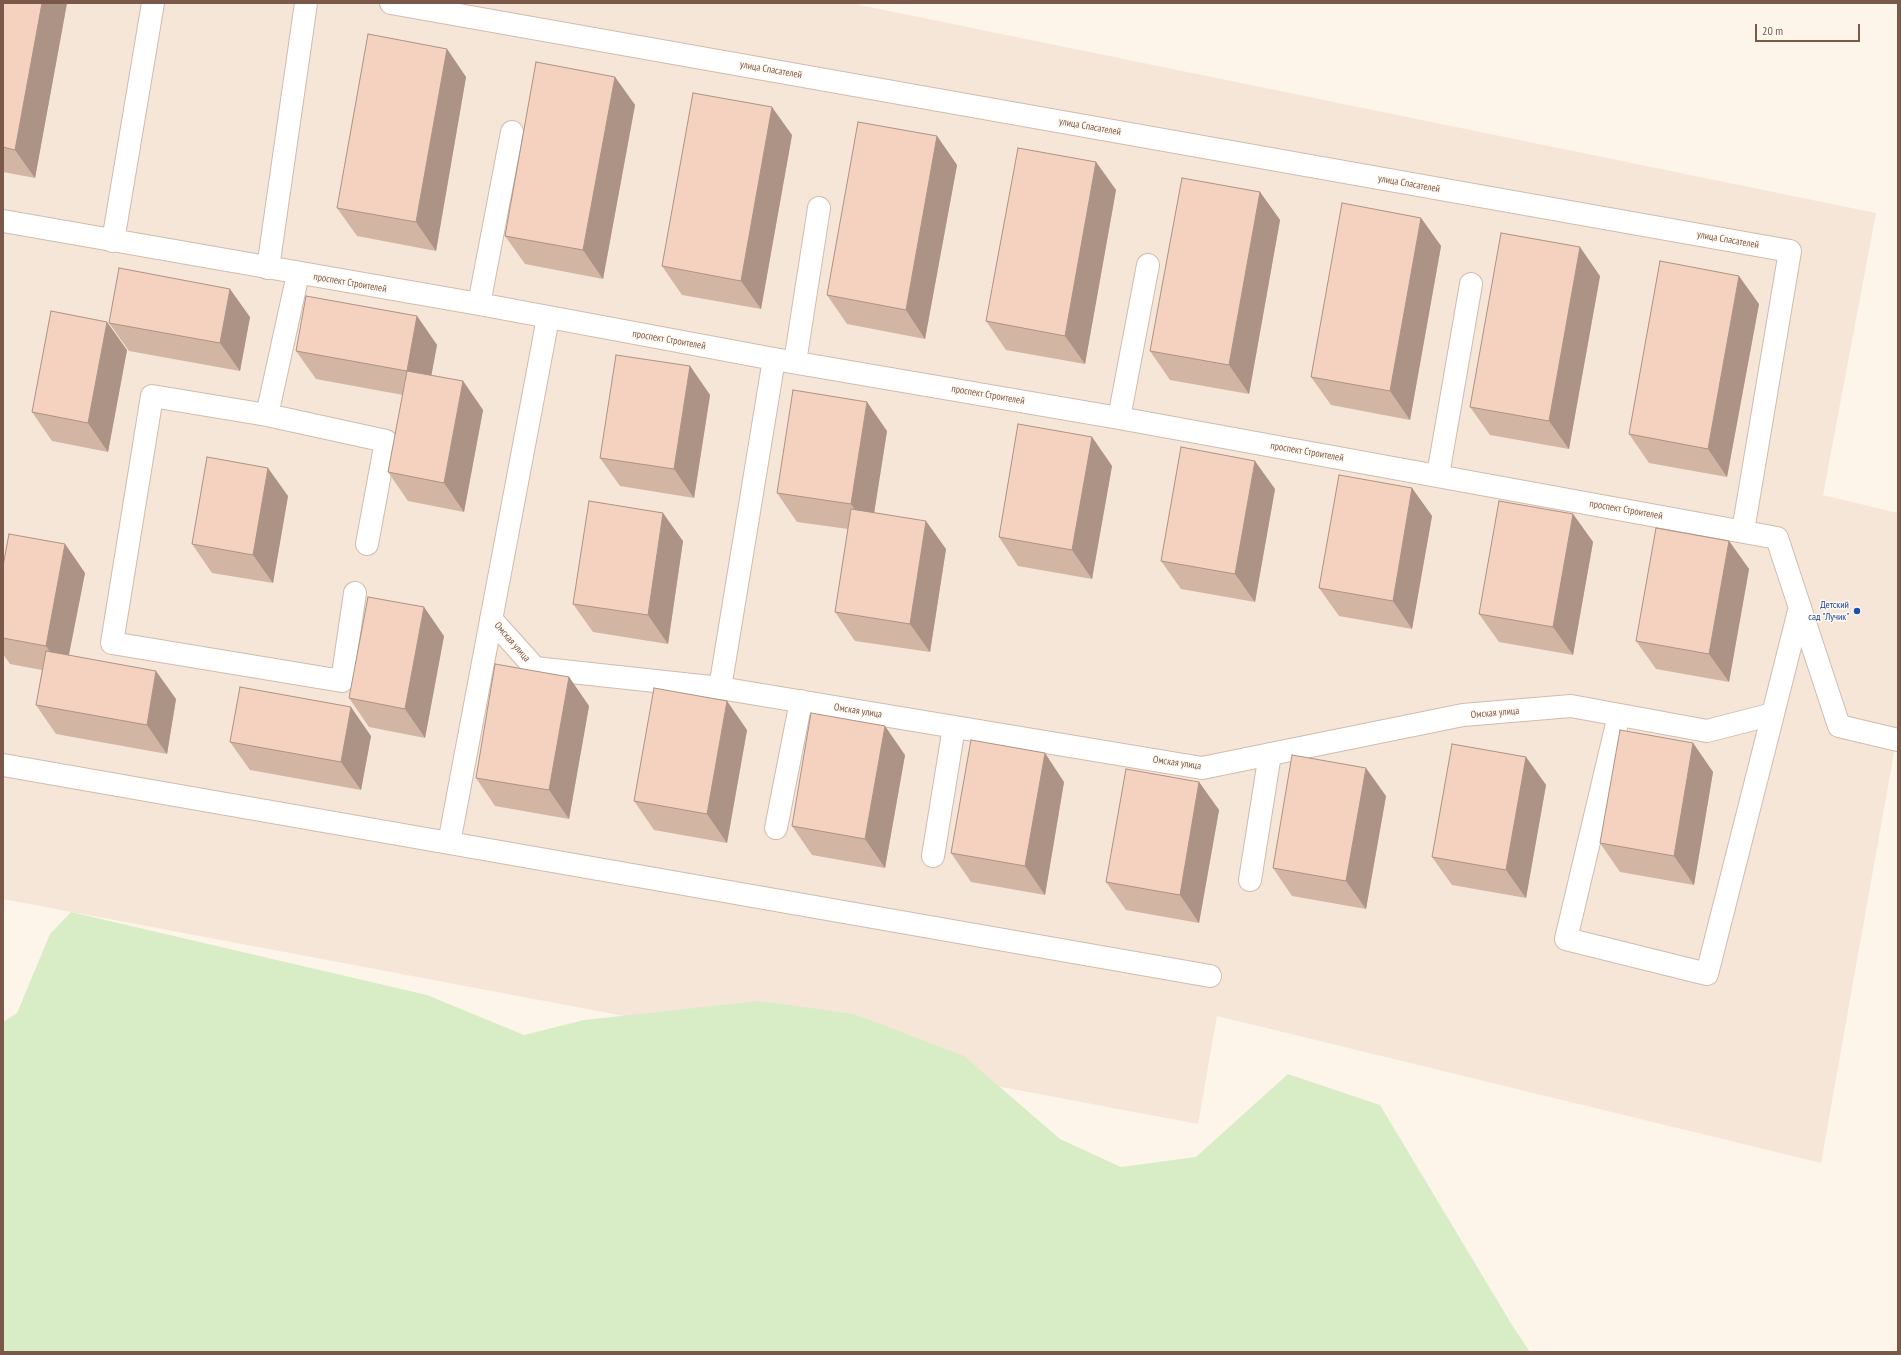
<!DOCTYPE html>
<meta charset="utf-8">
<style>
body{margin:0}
#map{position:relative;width:1901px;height:1355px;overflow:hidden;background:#fef5ea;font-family:"PT Sans Narrow",sans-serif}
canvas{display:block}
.frame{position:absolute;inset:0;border:4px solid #7b594a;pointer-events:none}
.scale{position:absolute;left:1755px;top:24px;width:105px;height:18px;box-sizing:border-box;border:2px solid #7b594a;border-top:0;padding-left:5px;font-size:12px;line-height:14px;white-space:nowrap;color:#7b594a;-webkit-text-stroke:3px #fff9f1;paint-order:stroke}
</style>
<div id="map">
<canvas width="1901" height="1355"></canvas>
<div class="frame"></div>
<div class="scale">20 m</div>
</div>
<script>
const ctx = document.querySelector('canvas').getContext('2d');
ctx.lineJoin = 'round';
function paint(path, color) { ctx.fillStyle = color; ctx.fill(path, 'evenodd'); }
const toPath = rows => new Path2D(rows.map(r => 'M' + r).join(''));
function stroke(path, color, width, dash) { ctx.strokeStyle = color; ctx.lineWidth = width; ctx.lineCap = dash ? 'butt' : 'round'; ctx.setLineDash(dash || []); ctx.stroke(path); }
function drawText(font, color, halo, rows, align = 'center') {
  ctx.font = font + ' "PT Sans Narrow",sans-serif'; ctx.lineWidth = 3; ctx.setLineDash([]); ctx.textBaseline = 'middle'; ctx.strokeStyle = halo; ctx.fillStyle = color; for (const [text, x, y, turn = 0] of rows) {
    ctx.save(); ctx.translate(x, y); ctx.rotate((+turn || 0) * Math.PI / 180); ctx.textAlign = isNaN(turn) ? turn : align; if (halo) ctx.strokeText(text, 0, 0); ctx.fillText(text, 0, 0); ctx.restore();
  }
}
const residential = toPath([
 [3,3,860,3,860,5,1876,213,1823,495,1898,513,1898,730,1821,1163,1217,1016,1198,1124,3,899]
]);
const green = toPath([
 [71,912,427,995,524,1035,584,1020,759,1001,854,1014,964,1056,1060,1139,1121,1167,1196,1157,1288,1074,1380,1105,1512,1325,1530,1352,3,1352,3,1022,17,1013,50,934]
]);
const minor = toPath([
 [391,3,1790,251,1743,531],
 [3,221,479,304,774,359,1119,418,1777,538,1839,726,1898,740],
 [113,241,153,3],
 [268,268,306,3],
 [298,274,267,415,152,396,112,643,342,681,355,593],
 [479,304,512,132],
 [795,362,819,208],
 [267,415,386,441,367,544],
 [1119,418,1148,265],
 [1438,475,1471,284],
 [491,619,535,668,720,688,1202,768,1463,715,1571,706,1707,731,1773,714,1800,607],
 [720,688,774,359],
 [1619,715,1566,939,1707,974,1773,714],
 [3,765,1210,976],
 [776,828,801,701],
 [449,843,548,318],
 [933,856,954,727],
 [1250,880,1270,754]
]);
const wall = toPath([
 [3,3,67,3,35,178,3,172],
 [447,49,466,77,436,251,357,236,337,208],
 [615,77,635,105,603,279,525,264,505,236],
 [792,135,761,309,682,295,662,266],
 [937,136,957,165,925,339,847,324,827,295],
 [1096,162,1116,190,1085,364,1006,350,986,321],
 [1260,192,1280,220,1249,394,1170,380,1150,351],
 [1421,218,1441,246,1410,420,1331,405,1311,377],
 [1600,276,1569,449,1490,435,1470,407],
 [1759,304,1727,477,1649,463,1629,434],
 [417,316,437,345,431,375,463,381,483,410,464,512,408,501,388,472,403,395,316,379,296,351],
 [250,317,240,371,129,351,109,323],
 [127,350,108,452,52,441,32,412],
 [690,366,710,395,694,498,620,486,600,458],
 [887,431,874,513,946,549,930,652,855,641,835,612,848,529,797,522,777,493],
 [1092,437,1112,466,1092,579,1018,566,999,537],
 [1412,488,1432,516,1412,629,1339,616,1319,588],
 [1275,489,1255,602,1181,589,1161,561],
 [288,496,273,583,212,573,192,544],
 [1573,514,1593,542,1573,655,1499,642,1479,614],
 [683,541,668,644,593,632,573,604],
 [1729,541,1749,569,1729,682,1656,669,1636,641],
 [65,544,85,573,69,655,176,699,167,754,56,734,36,705,42,670,10,664,3,654,3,566],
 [444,636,425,738,369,727,349,698],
 [569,677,589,706,569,819,495,806,476,778],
 [747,730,727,843,654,830,634,801],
 [371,736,361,790,250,770,230,742],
 [1693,743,1713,772,1694,885,1620,872,1600,843],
 [905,755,885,868,812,855,792,826],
 [1526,757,1546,785,1526,898,1452,885,1432,857],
 [1064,782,1045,895,971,882,951,853],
 [1199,782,1219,810,1199,923,1126,910,1106,882],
 [1386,796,1366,909,1292,896,1273,868]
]);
const shadedWall = toPath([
 [42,3,67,3,35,178,15,150],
 [447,49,466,77,436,251,416,222],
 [615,77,635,105,603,279,583,250],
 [772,107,792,135,761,309,741,281],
 [937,136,957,165,925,339,906,310],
 [1096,162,1116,190,1085,364,1065,336],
 [1260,192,1280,220,1249,394,1229,365],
 [1421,218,1441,246,1410,420,1390,391],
 [1580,247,1600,276,1569,449,1549,421],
 [1739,276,1759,304,1727,477,1708,449],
 [230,289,250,317,240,371,220,343],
 [417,316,437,345,427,399,407,371],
 [107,322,127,350,108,452,88,423],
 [690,366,710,395,694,498,674,469],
 [463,381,483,410,464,512,444,483],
 [867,402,887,431,871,533,851,504],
 [1092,437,1112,466,1092,579,1072,550],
 [1255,461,1275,489,1255,602,1235,574],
 [268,468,288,496,273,583,253,555],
 [1412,488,1432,516,1412,629,1393,601],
 [663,513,683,541,668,644,648,615],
 [1573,514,1593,542,1573,655,1553,627],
 [926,521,946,549,930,652,910,624],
 [1729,541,1749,569,1729,682,1709,654],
 [65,544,85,573,65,674,46,646],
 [424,607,444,636,425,738,405,709],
 [156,671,176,699,167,754,147,725],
 [569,677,589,706,569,819,549,790],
 [727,701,747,730,727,843,707,814],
 [351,707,371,736,361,790,341,762],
 [885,726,905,755,885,868,865,839],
 [1693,743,1713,772,1694,885,1674,856],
 [1045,753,1064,782,1045,895,1025,866],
 [1526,757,1546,785,1526,898,1506,870],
 [1366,768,1386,796,1366,909,1346,881],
 [1199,782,1219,810,1199,923,1180,895]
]);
const building = toPath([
 [3,3,42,3,15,150,3,147,3,3],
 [368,34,447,49,416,222,337,208,368,34],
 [536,62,615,77,583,250,505,236,536,62],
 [693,93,772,107,741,281,662,266,693,93],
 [858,122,937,136,906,310,827,295,858,122],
 [1018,148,1096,162,1065,336,986,321,1018,148],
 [1182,178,1260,192,1229,365,1150,351,1182,178],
 [1342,203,1421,218,1390,391,1311,377,1342,203],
 [1501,233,1580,247,1549,421,1470,407,1501,233],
 [1660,261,1739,276,1708,449,1629,434,1660,261],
 [119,268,230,289,220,343,109,323,119,268],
 [306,296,417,316,407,371,296,351,306,296],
 [51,311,107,322,88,423,32,412,51,311],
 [616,355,690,366,674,469,600,458,616,355],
 [407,371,463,381,444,483,388,472,407,371],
 [793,390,867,402,851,504,777,493,793,390],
 [1018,424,1092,437,1072,550,999,537,1018,424],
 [1181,447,1255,461,1235,574,1161,561,1181,447],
 [207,457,268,468,253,555,192,544,207,457],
 [1339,475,1412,488,1393,601,1319,588,1339,475],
 [589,501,663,513,648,615,573,604,589,501],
 [1499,501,1573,514,1553,627,1479,614,1499,501],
 [851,509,926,521,910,624,835,612,851,509],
 [1656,528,1729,541,1709,654,1636,641,1656,528],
 [9,534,65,544,46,646,3,638,3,566,9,534],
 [368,597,424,607,405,709,349,698,368,597],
 [46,651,156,671,147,725,36,705,46,651],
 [495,664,569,677,549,790,476,778,495,664],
 [240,687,351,707,341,762,230,742,240,687],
 [654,688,727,701,707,814,634,801,654,688],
 [811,713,885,726,865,839,792,826,811,713],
 [1620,730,1693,743,1674,856,1600,843,1620,730],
 [971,740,1045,753,1025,866,951,853,971,740],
 [1452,744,1526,757,1506,870,1432,857,1452,744],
 [1292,755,1366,768,1346,881,1273,868,1292,755],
 [1126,769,1199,782,1180,895,1106,882,1126,769]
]);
const markers = [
 [1857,611,4,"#1a4fb4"]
];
const streetNames = [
 ["улица Спасателей",771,70,10],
 ["улица Спасателей",1090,127,10],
 ["улица Спасателей",1409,184,10],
 ["улица Спасателей",1728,240,10],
 ["проспект Строителей",350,283,10],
 ["проспект Строителей",669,340,10],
 ["проспект Строителей",988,395,10],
 ["проспект Строителей",1307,452,10],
 ["проспект Строителей",1626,510,10],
 ["Омская улица",512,642,49],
 ["Омская улица",858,711,9],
 ["Омская улица",1495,713,-5],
 ["Омская улица",1177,763,8]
];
const transitNames = [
 ["Детский",1849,605],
 ["сад \"Лучик\"",1849,617]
];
paint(residential, '#f6e6d7');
paint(green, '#d8edc6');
stroke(minor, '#d2bbad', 24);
stroke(minor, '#fff', 22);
paint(wall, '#d3b5a4');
paint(shadedWall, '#ac9386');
paint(building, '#f5d2bf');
stroke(building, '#ac9386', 1);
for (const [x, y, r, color] of markers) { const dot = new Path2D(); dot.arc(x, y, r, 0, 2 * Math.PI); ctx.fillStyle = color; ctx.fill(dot); stroke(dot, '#fff9f1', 1.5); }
drawText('10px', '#7b594a', '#fff9f1', streetNames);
drawText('10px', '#164399', '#fff9f1', transitNames, 'right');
</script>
